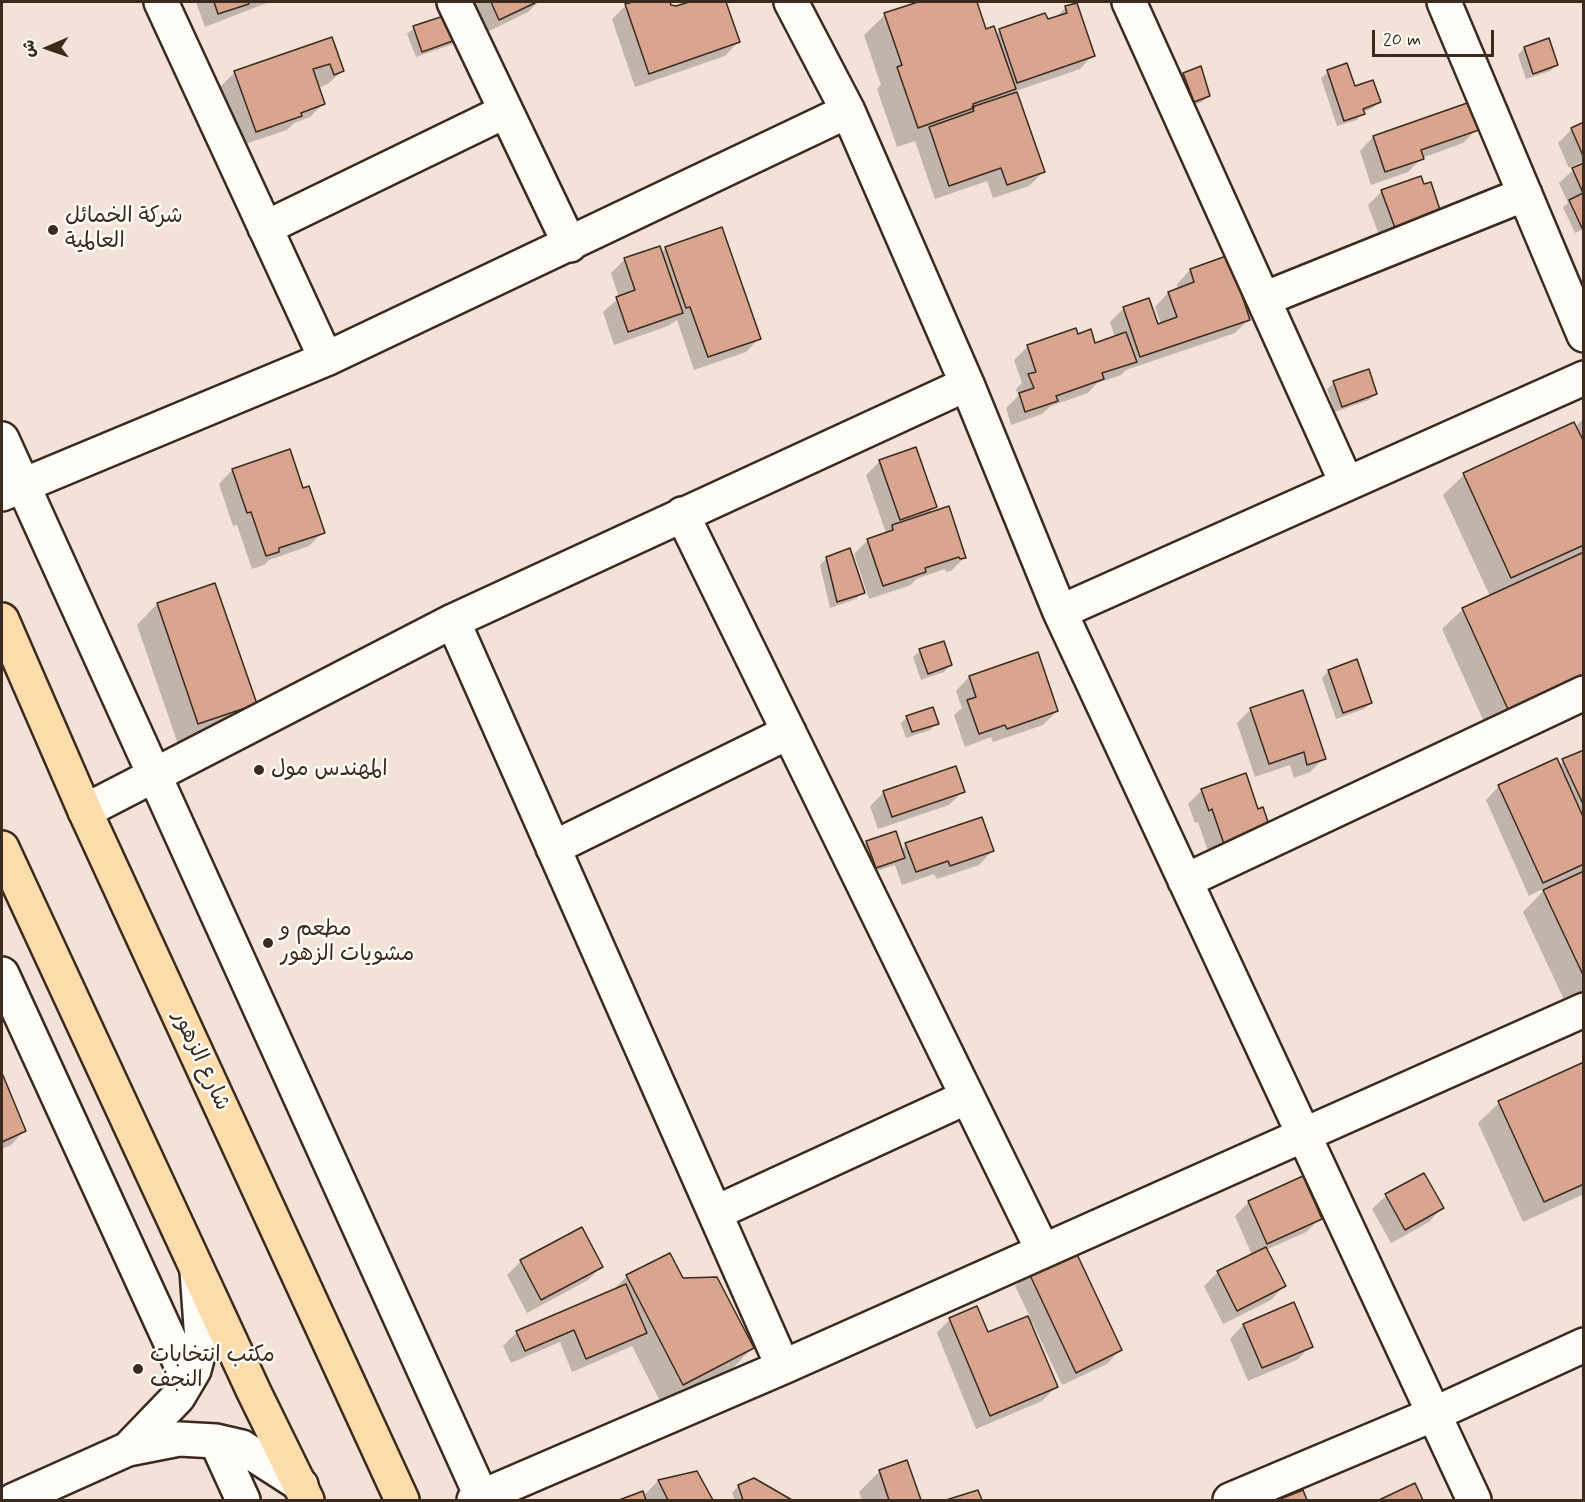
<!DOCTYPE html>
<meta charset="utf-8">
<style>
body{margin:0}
#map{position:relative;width:1585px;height:1502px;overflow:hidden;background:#f2e2d8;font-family:Mynerve,"Playpen Sans Arabic",sans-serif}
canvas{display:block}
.frame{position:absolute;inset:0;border:3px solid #3b2a1e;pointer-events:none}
.north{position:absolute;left:18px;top:18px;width:60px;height:60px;-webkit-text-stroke:4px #fdfcf7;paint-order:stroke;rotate:268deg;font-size:16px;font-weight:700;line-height:24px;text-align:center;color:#3b2a1e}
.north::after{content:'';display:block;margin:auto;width:21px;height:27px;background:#3b2a1e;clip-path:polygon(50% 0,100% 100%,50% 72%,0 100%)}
.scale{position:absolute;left:1372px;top:30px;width:122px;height:27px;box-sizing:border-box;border:3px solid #3b2a1e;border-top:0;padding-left:8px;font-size:18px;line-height:21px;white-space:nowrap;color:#3b2a1e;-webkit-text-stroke:4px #fdfcf7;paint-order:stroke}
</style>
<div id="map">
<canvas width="1585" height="1502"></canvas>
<div class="frame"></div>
<div class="north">ش</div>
<div class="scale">20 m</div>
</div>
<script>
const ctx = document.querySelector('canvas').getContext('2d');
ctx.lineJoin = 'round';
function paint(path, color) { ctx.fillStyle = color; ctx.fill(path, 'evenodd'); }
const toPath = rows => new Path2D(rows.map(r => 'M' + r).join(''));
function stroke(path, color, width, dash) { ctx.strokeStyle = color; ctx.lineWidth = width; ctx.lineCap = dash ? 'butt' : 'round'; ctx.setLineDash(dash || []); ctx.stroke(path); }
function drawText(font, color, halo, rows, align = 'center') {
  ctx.font = font + ' Mynerve,"Playpen Sans Arabic",sans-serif'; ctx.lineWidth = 5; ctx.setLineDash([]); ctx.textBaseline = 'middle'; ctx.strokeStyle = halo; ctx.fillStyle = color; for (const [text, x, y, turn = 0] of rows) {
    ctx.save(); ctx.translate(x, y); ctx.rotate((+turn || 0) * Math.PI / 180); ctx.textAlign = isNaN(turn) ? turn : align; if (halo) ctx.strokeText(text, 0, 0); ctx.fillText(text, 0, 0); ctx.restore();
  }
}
const shadow = toPath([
 [196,2,269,2,205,27],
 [472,2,538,2,528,12,485,33],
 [637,2,668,2,670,6,677,7,694,2,724,2,738,42,725,56,635,87,612,19,626,5],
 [922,2,975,2,985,31,996,35,1000,31,1055,18,1065,8,1076,4,1093,55,1080,69,1016,91,1043,172,1029,186,993,198,987,181,935,199,915,141,897,147,877,89,881,85,864,35,885,15],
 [455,14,456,43,416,57,407,34,414,28],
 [331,39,342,71,328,84,318,88,324,103,310,117,294,123,287,130,242,145,221,86,235,72],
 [1524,48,1557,64,1550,71,1526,79,1518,55],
 [1346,65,1355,88,1379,102,1373,108,1363,112,1357,120,1337,126,1321,78,1328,72],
 [1184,74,1209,96,1202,102,1187,107,1178,80],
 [1584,124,1584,161,1569,168,1558,143,1572,129],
 [1477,129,1463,143,1422,158,1408,172,1371,185,1360,151,1373,137],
 [1584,165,1584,229,1575,233,1563,207,1568,203,1559,183,1575,168],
 [1382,191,1425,227,1384,249,1368,205],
 [659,248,661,253,666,248,759,338,746,352,694,370,677,320,668,326,614,345,603,312,619,298,611,273,624,260],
 [1190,270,1249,319,1235,333,1126,370,1121,375,1097,383,1088,393,1051,406,1042,414,1011,425,1006,408,1018,396,1016,389,1022,383,1014,360,1028,346,1077,336,1094,345,1115,337,1110,322,1124,308,1157,326,1161,324,1155,307,1168,293,1178,290,1177,284],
 [1334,383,1375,394,1369,400,1335,412,1327,389],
 [1582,420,1584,692,1490,735,1442,629,1463,609,1490,596,1443,495,1464,475,1574,424,1575,427],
 [289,451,302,490,323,532,309,546,269,560,264,565,252,569,237,525,233,526,219,484,232,470],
 [880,461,935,507,927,515,965,557,951,571,946,572,945,569,916,579,911,585,869,599,854,554,868,540,886,533,866,475],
 [827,558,863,592,856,599,830,608,820,565],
 [214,585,255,704,234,724,178,744,137,625,157,604],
 [943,642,950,665,944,672,921,680,913,657,920,651],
 [1356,661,1371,703,1364,709,1336,719,1322,678,1328,671],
 [969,677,1057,711,1043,725,993,742,991,737,965,747,954,715,962,708,956,691],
 [1251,709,1324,758,1310,772,1294,778,1290,765,1255,777,1237,723],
 [907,717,937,723,930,730,906,738,901,723],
 [1584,751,1584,871,1581,873,1584,873,1584,1014,1573,1019,1523,912,1547,887,1529,896,1486,800,1499,786,1558,765],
 [1202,790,1257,811,1212,863,1198,822,1195,823,1188,804],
 [963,791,949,805,878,829,870,806,884,792],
 [867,842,901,850,906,845,992,851,979,865,937,879,934,874,902,885,895,865,870,873,861,849],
 [1584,1064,1584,1194,1523,1222,1478,1123,1499,1103],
 [2,1077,24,1131,11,1145,2,1149],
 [1424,1175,1442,1208,1429,1222,1391,1243,1372,1209,1386,1196],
 [1302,1178,1320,1219,1306,1232,1266,1250,1284,1286,1271,1300,1223,1324,1204,1286,1218,1272,1252,1255,1235,1216,1249,1202],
 [521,1261,601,1267,588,1280,527,1313,507,1275],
 [1029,1273,1120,1350,1107,1364,1062,1385,1032,1322,1030,1323,1056,1387,1042,1401,976,1429,937,1333,950,1319,987,1334,1030,1317,1015,1286],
 [627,1276,682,1279,752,1348,732,1369,662,1405,632,1346,572,1372,560,1342,511,1363,503,1346,517,1332,612,1291],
 [1293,1304,1311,1346,1297,1360,1248,1381,1230,1339,1243,1325],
 [906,1462,919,1500,862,1500,859,1492,880,1471],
 [697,1473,711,1500,648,1500,643,1496,658,1481],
 [754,1480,789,1500,735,1500,732,1493,738,1486],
 [1414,1485,1422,1500,1382,1500]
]);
const building = toPath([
 [214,2,248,2,249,4,218,14,214,2],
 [491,2,537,2,499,20,491,2],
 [633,2,670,2,671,5,676,6,689,2,726,2,740,42,649,74,625,4,633,2],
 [918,2,977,2,986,29,994,26,1016,89,973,104,974,108,918,128,897,67,902,65,884,13,918,2],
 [1077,3,1095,56,1017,83,999,29,1045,13,1048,19,1067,13,1065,6,1077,3],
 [456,12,464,37,422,52,413,26,456,12],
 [332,37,344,71,334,75,330,64,313,69,325,104,301,113,302,116,256,132,234,71,332,37],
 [1549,38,1558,65,1533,74,1524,47,1549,38],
 [1347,63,1355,86,1373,80,1381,102,1363,109,1365,114,1344,121,1327,70,1347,63],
 [1201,66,1210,96,1194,102,1183,73,1201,66],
 [1017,92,1045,172,1007,185,1001,168,949,186,929,127,974,111,972,107,1017,92],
 [1470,102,1479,130,1421,150,1424,159,1385,172,1373,136,1470,102],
 [1584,122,1584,155,1583,156,1571,128,1584,122],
 [1584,163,1584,193,1583,193,1572,168,1584,163],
 [1421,176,1424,184,1431,182,1441,213,1398,236,1381,190,1421,176],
 [1583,193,1584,227,1582,228,1569,200,1583,193],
 [722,227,761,339,708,357,690,307,686,308,665,247,722,227],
 [660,246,683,313,628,332,616,297,635,290,624,258,660,246],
 [1229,255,1250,320,1140,357,1123,307,1149,298,1158,324,1177,317,1168,292,1194,282,1190,269,1229,255],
 [1076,328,1078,334,1091,329,1095,343,1126,332,1137,362,1102,373,1104,379,1056,396,1058,401,1025,412,1019,393,1034,388,1028,374,1036,372,1027,345,1076,328],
 [1369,369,1377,394,1342,407,1333,381,1369,369],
 [1574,422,1584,442,1584,545,1511,578,1463,473,1574,422],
 [916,447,937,507,900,520,879,460,916,447],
 [290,449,303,488,309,486,325,533,279,548,279,552,266,556,251,512,247,513,232,469,290,449],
 [949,506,966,558,960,559,959,557,925,568,926,572,883,586,867,539,893,530,892,525,949,506],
 [850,548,865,593,837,602,826,557,850,548],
 [1584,552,1584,682,1511,716,1462,608,1584,552],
 [215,583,257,704,198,724,157,603,215,583],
 [944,641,952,665,928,674,919,649,944,641],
 [1038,652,1058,711,1007,729,1005,725,979,734,967,700,976,697,969,676,1038,652],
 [1357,659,1372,703,1343,713,1328,670,1357,659],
 [1303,690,1326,759,1307,765,1304,752,1269,764,1250,708,1303,690],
 [933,707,939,724,912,732,906,716,933,707],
 [1584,750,1584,806,1562,759,1584,750],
 [1557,758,1584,819,1584,864,1543,883,1498,785,1557,758],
 [956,766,965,792,892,817,883,791,956,766],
 [1246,773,1258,809,1263,807,1271,831,1226,850,1212,809,1209,811,1201,789,1246,773],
 [982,817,994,851,950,866,948,861,916,872,905,843,982,817],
 [896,831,905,858,876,868,866,841,896,831],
 [1584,871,1584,977,1543,890,1584,871],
 [1584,1062,1584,1184,1544,1202,1498,1101,1584,1062],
 [2,1073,26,1131,2,1142,2,1073],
 [1424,1173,1444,1208,1405,1230,1385,1194,1424,1173],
 [1303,1176,1322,1219,1267,1244,1248,1201,1303,1176],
 [582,1227,603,1267,541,1300,520,1260,582,1227],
 [1266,1247,1286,1286,1237,1311,1217,1271,1266,1247],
 [1075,1250,1122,1350,1076,1373,1028,1271,1075,1250],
 [670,1253,683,1278,717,1277,754,1348,683,1385,626,1275,670,1253],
 [626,1284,647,1333,586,1359,574,1330,525,1351,516,1331,626,1284],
 [1294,1302,1313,1347,1262,1368,1243,1324,1294,1302],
 [977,1306,988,1332,1028,1316,1058,1387,990,1416,949,1318,977,1306],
 [907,1460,921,1500,889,1500,879,1470,907,1460],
 [697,1471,713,1500,668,1500,658,1480,697,1471],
 [754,1478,792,1500,743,1500,738,1485,754,1478],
 [1415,1483,1423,1500,1379,1500,1415,1483],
 [978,1490,982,1500,946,1500,978,1490],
 [1303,1490,1307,1500,1278,1500,1303,1490],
 [643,1491,646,1500,619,1500,643,1491]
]);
const minor = toPath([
 [161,2,326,359],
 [454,2,570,245],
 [791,2,848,111,967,384,1060,612,1474,1500],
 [1129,2,1346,482],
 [1444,2,1584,335],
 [265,228,506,111],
 [1264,299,1525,194],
 [2,439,483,1500],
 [2,494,326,359,848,111],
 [682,514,1043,1251],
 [1060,612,1584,378],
 [453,621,783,1367],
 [85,811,453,621,967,384],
 [553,848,789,732],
 [1185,881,1584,693],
 [2,974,188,1380],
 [715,1213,967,1097],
 [216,1441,243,1500],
 [128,1449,178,1397,194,1370,202,1340,197,1271],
 [14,1500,128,1449,179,1439,216,1441,242,1447,301,1485],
 [474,1500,783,1367,1584,1010],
 [1230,1500,1434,1414,1584,1345]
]);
const major = toPath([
 [2,620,85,811,402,1500],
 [2,848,254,1392,307,1500]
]);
const markers = [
 [53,230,6,"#3b2a1e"],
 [259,770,6,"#3b2a1e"],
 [268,943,6,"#3b2a1e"],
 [138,1369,6,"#3b2a1e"]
];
const poiNames = [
 ["شركة الخمائل",65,217],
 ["العالمية",65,242],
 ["المهندس مول",271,770],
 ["مطعم و",280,930],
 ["مشويات الزهور",280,955],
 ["مكتب انتخابات",150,1356],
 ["النجف",150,1381]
];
const streetNames = [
 ["شارع الزهور",200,1061,65]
];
paint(shadow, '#0003');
paint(building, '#d9a58e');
stroke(building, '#3b2a1e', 1.5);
stroke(minor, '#3b2a1e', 38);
stroke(major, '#3b2a1e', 38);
stroke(minor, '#fdfcf7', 33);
stroke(major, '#fddcac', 33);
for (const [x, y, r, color] of markers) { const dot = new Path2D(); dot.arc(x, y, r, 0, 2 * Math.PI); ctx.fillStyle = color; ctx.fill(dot); stroke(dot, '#fdfcf7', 2); }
drawText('22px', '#3b2a1e', '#fdfcf7', poiNames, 'left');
drawText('22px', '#3b2a1e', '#fdfcf7', streetNames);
</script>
